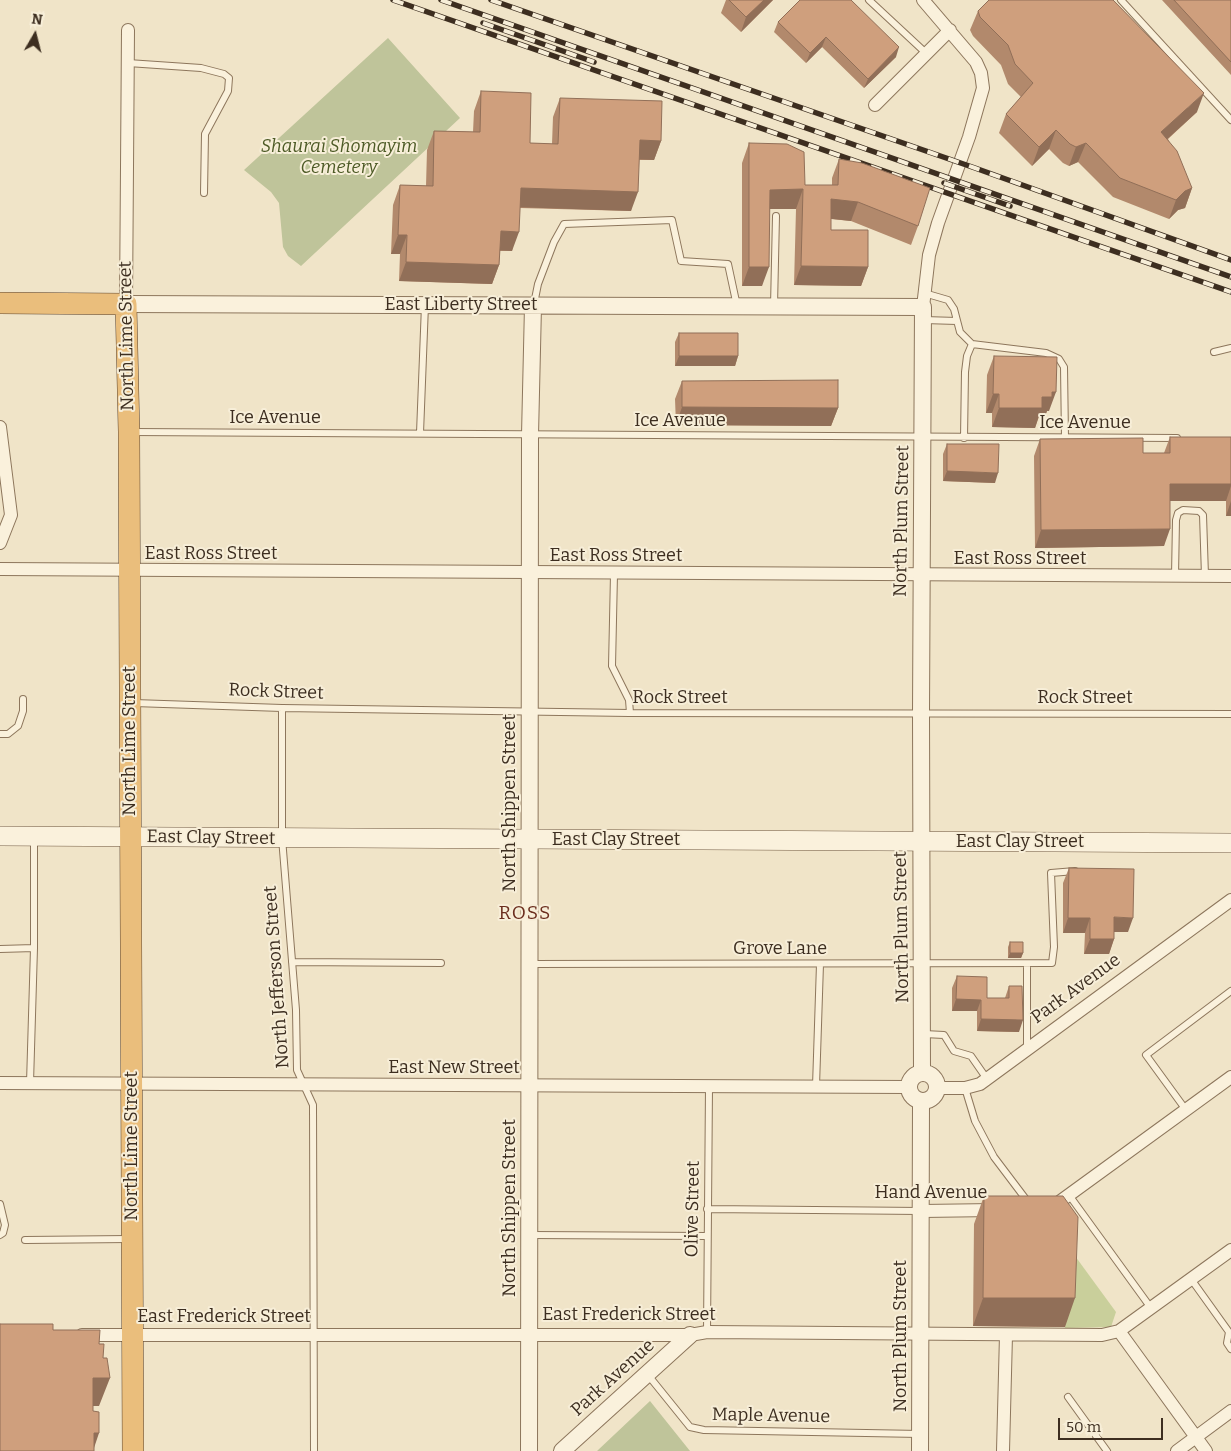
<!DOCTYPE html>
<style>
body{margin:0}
#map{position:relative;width:1231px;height:1451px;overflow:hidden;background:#f0e4c8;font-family:Bitter,serif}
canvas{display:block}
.north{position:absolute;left:10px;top:10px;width:50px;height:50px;-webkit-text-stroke:4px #f7eed8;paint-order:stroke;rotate:8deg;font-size:14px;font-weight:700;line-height:20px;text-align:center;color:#3d2e20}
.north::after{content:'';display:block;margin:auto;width:18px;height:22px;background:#3d2e20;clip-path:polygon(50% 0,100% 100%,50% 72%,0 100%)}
.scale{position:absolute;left:1058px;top:1418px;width:105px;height:22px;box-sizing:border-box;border:2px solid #3d2e20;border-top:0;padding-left:6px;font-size:15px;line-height:18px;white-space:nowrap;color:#3d2e20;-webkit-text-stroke:4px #f7eed8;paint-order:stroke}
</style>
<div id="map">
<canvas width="1231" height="1451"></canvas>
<div class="north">N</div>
<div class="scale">50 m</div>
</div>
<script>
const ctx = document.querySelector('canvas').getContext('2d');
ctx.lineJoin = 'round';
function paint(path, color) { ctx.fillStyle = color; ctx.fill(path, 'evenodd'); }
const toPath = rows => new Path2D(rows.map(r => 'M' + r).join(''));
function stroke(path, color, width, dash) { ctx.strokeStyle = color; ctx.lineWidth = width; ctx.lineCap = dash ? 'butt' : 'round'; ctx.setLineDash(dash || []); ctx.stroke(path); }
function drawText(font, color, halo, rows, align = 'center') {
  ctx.font = font + ' Bitter,serif'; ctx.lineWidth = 4; ctx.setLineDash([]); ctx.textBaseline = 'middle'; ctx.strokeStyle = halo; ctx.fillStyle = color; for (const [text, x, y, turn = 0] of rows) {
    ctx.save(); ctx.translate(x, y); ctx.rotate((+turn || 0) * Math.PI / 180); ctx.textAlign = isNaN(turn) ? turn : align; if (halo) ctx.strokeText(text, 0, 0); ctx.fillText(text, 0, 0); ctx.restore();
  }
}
const green = toPath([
 [1067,1245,1116,1312,1111,1327,1065,1328]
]);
const cemetery = toPath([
 [388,38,460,118,301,266,288,256,283,247,279,203,271,192,244,170],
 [650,1401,690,1451,597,1451]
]);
const service = toPath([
 [869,0,927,54],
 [1121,0,1231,120],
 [128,63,201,68,224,74,229,78,228,91,205,134,204,193],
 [924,293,948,300,954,309,960,332,972,344,1046,353,1059,359,1064,367,1065,438],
 [534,304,538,284,554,242,564,224,672,220,681,261,728,264,737,306],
 [774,306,776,216],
 [924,320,957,321],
 [1214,352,1231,348],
 [132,432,1177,438],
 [420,433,425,305],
 [964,438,965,372,967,356,972,344],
 [614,574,612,666,629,700,630,713],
 [1175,576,1176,520,1178,513,1183,510,1199,511,1203,515,1205,576],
 [134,703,282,708,630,713,1231,714],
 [282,708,282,838,296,1010,297,1070,313,1105,314,1451],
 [0,734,8,734,18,726,23,711,23,699],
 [0,949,34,948],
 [292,962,441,963],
 [531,964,1052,963,1054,947,1051,873,1075,871],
 [924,1034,944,1035,954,1051,971,1056,987,1079],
 [1027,1050,1027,964],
 [30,1083,34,948,34,837],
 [816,1086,820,964],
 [965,1088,975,1121,994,1157,1028,1202],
 [1186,1110,1146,1055,1231,991],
 [1069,1195,1151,1308],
 [0,1204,5,1225,3,1233,0,1235],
 [707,1209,921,1211],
 [531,1235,707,1236],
 [25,1240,129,1239],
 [1191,1279,1229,1332,1227,1343,1231,1349],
 [707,1332,709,1087],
 [648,1375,690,1427,704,1430,920,1434],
 [1068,1397,1107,1451]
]);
const minor = toPath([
 [875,105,950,30],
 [126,304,128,30],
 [923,307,929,255,938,223,969,137,983,88,981,73,976,62,923,0],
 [0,427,11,515,0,543],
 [0,569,1231,576],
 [0,1083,908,1087],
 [937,1088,965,1088,980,1084,1231,900],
 [1051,1208,1231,1077],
 [922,1211,994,1210],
 [1119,1331,1206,1451],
 [82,1335,690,1335,707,1332,1102,1335,1119,1331,1231,1250],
 [1003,1451,1006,1335],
 [1177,1451,1231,1411]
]);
const tertiary = toPath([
 [126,304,923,307,921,712,922,1073],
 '909 1087a14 14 0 1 1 28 0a14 14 0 1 1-28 0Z',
 [529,1451,530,435,533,306],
 [562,1451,690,1335],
 [920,1451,921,1102]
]);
const secondary = toPath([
 [0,836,1231,843]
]);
const trunk = toPath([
 [0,303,126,304,129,432,133,1451]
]);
const rail = toPath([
 [393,0,1231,292],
 [441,0,1231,277],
 [491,0,975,168,1231,260],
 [483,23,594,62],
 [944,183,1010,206]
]);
const wall = toPath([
 [726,0,773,0,741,32,721,13],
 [1162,0,1231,0,1231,75],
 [978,11,1197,112,1168,139,1192,188,1185,208,1178,210,1169,219,1113,197,1078,162,1069,166,1063,163,1049,149,1032,166,999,133,1006,114,1021,97,1008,84,1001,65,973,36,970,30],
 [778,22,896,57,864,88,822,47,806,63,774,32],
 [481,91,530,143,552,144,553,117,560,98,661,141,654,160,639,160,631,211,520,208,512,251,500,251,499,265,492,284,399,281,400,254,391,254,393,205,400,185,426,186,427,150,434,131,473,132,474,111],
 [749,143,805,185,832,185,832,178,839,159,918,226,911,245,851,221,831,219,831,230,868,267,861,286,794,285,796,209,770,209,762,286,742,286,742,163],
 [679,333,738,356,735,366,675,366,675,342],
 [994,356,1049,411,1047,411,1045,416,1039,416,1035,428,992,427,992,413,986,413,987,375],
 [682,381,838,408,831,426,676,425,675,399],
 [1170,437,1231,437,1231,516,1226,516,1226,501,1170,501,1164,546,1035,548,1034,456,1040,439,1143,453,1164,453],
 [947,444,995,483,943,481,943,454],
 [1069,868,1128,932,1114,932,1114,939,1109,954,1084,954,1085,933,1063,933,1063,883],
 [1010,942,1023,953,1021,958,1008,958,1008,947],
 [957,976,987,998,1005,998,1009,986,1019,1032,977,1031,977,1011,952,1011,952,988],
 [984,1196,1065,1327,973,1326,974,1224]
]);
const shadedWall = toPath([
 [764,0,773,0,741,32,746,17],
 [826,37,822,47,806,63,810,53],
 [899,47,896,57,864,88,868,79],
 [1204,93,1197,112,1154,151,1161,132],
 [1056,130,1049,149,1032,166,1039,147],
 [640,140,661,141,654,160,633,159],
 [1086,143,1078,162,1069,166,1076,147],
 [521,188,638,192,631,211,514,207],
 [1192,188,1185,208,1178,210,1169,219,1176,200,1185,191],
 [803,189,796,209,763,209,770,190],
 [831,199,858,202,851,221,824,218],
 [501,231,519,232,512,251,494,250],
 [398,235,407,235,400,254,391,254],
 [406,262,499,265,492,284,399,281],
 [801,266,868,267,861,286,794,285],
 [749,267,769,267,762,286,742,286],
 [679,356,738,356,735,366,675,366],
 [1052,392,1056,392,1049,411,1047,411,1045,416,1039,416,1035,428,992,427,999,408,1042,397],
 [993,394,999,394,992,413,986,413],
 [682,407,838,408,831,426,676,425],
 [947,471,998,473,995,483,943,481],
 [1170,484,1231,484,1231,486,1226,501,1163,501],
 [1231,501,1231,516,1226,516],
 [1170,529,1164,546,1035,548,1041,530],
 [1114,917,1133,918,1128,932,1109,932],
 [1068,918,1090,918,1085,933,1063,933],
 [1090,939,1114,939,1109,954,1084,954],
 [1010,953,1023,953,1021,958,1008,958],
 [956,999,981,1000,977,1011,952,1011],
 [981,1019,1023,1020,1019,1032,977,1031],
 [983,1298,1075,1298,1065,1327,973,1326],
 [93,1378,110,1378,99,1406,83,1406],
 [94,1433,99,1433,93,1451]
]);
const building = toPath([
 [729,0,764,0,746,17,729,0],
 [800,0,851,0,899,47,868,79,826,37,810,53,778,22,800,0],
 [989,0,1113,0,1204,93,1161,132,1177,151,1192,188,1185,191,1176,200,1120,178,1086,143,1076,147,1070,144,1056,130,1039,147,1006,114,1033,83,1015,64,1008,45,980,17,978,11,989,0],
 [1174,0,1231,0,1231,62,1174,0],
 [481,91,531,93,530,143,558,144,560,98,662,101,661,141,640,140,638,192,521,188,519,232,501,231,499,265,406,262,407,235,398,235,400,185,433,186,434,131,480,132,481,91],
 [749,143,787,144,804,152,805,185,838,185,839,159,862,163,930,188,918,226,858,202,831,199,831,230,868,230,868,267,801,266,803,189,770,190,769,267,749,267,749,143],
 [679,333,738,333,738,356,679,356,679,333],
 [994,356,1057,357,1056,392,1052,392,1052,397,1042,397,1042,408,999,408,999,394,993,394,994,356],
 [838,380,838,408,682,407,682,381,838,380],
 [1170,437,1231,437,1231,484,1170,484,1170,529,1041,530,1040,439,1143,438,1143,453,1170,453,1170,437],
 [947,444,999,444,998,473,947,471,947,444],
 [1069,868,1134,869,1133,918,1114,917,1114,939,1090,939,1090,918,1068,918,1069,868],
 [1010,942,1023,942,1023,953,1010,953,1010,942],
 [957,976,987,977,987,998,1009,998,1009,986,1022,986,1023,1020,981,1019,981,1000,956,999,957,976],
 [984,1196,1063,1196,1078,1217,1075,1298,983,1298,984,1196],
 [0,1324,53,1324,53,1330,100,1330,99,1344,104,1344,103,1358,107,1358,110,1378,93,1378,93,1411,99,1412,99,1433,94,1433,94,1451,0,1451,0,1324]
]);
const parkNames = [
 ["Shaurai Shomayim",339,147],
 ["Cemetery",339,168]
];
const streetNames = [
 ["East Liberty Street",461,305],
 ["North Lime Street",127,336,-91],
 ["Ice Avenue",275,418],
 ["Ice Avenue",680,421],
 ["Ice Avenue",1085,423],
 ["North Plum Street",902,521,-89],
 ["East Ross Street",211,554],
 ["East Ross Street",616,556],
 ["East Ross Street",1020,559],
 ["Rock Street",276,692,2],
 ["Rock Street",680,698],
 ["Rock Street",1085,698],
 ["North Lime Street",130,741,-90],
 ["North Shippen Street",510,803,-90],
 ["East Clay Street",211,838,1],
 ["East Clay Street",616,840],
 ["East Clay Street",1020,842],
 ["North Plum Street",902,927,-91],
 ["Grove Lane",780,949],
 ["North Jefferson Street",277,977,-94],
 ["Park Avenue",1076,989,-36],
 ["East New Street",454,1068],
 ["North Lime Street",132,1146,-90],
 ["Hand Avenue",931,1193],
 ["North Shippen Street",510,1208,-90],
 ["Olive Street",693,1209,-89],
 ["East Frederick Street",629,1315],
 ["East Frederick Street",224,1317],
 ["North Plum Street",901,1336,-90],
 ["Park Avenue",613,1378,-42],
 ["Maple Avenue",771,1416,1]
];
const neighbourhoodNames = [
 ["ROSS",525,914]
];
paint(green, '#c9cf9b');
paint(cemetery, '#bfc49a');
stroke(service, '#8d765c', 8);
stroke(minor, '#8d765c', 14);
stroke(tertiary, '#8d765c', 18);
stroke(secondary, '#6f573f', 20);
stroke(trunk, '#5b4430', 22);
stroke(service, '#faf1dc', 6);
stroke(minor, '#faf1dc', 12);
stroke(tertiary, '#faf1dc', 16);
stroke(secondary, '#faf1dc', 19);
stroke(trunk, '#eabe7c', 21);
stroke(rail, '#3d2e20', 5.5);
stroke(rail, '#f7eed8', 4, [11]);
paint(wall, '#b2896c');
paint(shadedWall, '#916f58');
paint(building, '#cf9f7d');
stroke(building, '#916f58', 1);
drawText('italic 18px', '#4d5a26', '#f7eed8', parkNames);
drawText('18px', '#3d2e20', '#f7eed8', streetNames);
ctx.letterSpacing = '1px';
drawText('19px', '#6b2e1e', '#f7eed8', neighbourhoodNames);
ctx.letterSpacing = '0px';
</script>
